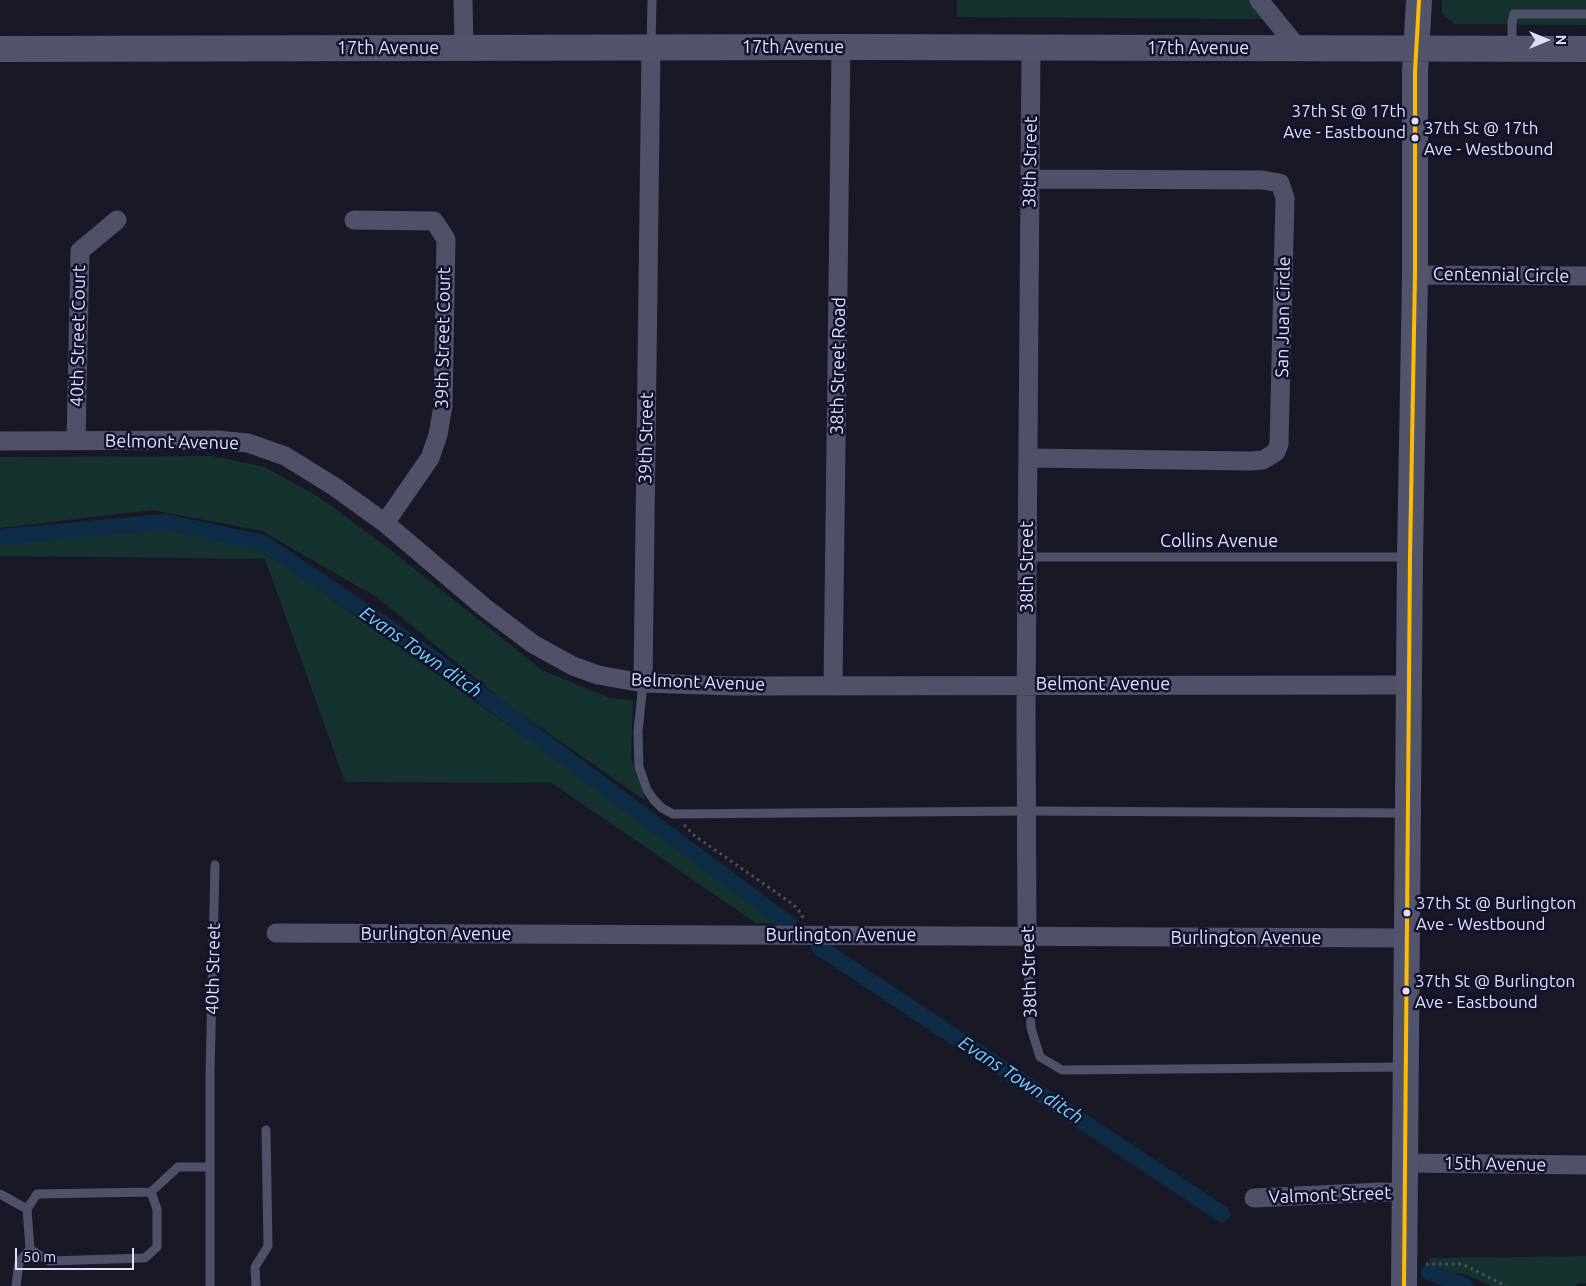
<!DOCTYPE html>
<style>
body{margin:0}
#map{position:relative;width:1586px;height:1286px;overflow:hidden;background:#181826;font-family:Ubuntu,sans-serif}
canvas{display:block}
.north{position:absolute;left:1521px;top:15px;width:50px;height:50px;-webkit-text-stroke:4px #12122c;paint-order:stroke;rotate:90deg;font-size:14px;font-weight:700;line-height:20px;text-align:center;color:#dee0fe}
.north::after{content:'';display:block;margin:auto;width:18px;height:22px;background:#dee0fe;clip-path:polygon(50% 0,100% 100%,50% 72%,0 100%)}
.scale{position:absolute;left:15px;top:1248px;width:119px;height:22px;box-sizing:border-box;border:2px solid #dee0fe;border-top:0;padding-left:6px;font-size:15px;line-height:18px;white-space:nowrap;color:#dee0fe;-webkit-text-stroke:4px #12122c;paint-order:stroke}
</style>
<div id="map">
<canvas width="1586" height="1286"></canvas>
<div class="north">N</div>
<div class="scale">50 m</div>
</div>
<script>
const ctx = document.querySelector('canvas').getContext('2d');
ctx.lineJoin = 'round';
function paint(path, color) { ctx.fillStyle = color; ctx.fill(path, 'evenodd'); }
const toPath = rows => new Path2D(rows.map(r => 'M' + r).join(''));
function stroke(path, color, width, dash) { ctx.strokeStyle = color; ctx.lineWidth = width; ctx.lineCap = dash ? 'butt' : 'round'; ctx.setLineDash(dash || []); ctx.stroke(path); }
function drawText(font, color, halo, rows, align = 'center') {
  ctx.font = font + ' Ubuntu,sans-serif'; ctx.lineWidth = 5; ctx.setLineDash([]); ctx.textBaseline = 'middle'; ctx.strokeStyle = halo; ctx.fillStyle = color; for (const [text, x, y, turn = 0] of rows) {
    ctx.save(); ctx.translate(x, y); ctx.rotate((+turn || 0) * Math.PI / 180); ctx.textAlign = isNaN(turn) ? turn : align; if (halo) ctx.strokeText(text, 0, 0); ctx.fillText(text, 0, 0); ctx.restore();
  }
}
const green = toPath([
 [957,0,1249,0,1264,19,957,17],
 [1442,0,1586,0,1586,25,1455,24,1442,14],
 [212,456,265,467,319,497,392,551,542,670,610,698,633,700,631,759,646,801,508,705,378,598,262,531,152,510,0,528,0,457],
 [163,527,263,550,595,787,780,924,756,923,552,783,345,782,265,559,0,556,0,542],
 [1586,1256,1586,1283,1577,1283,1576,1286,1491,1286,1464,1274,1430,1270,1429,1258]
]);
const canal = toPath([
 [0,537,165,522,263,543,416,646,789,924],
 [819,947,1222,1214],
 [1429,1272,1465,1286]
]);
const path = toPath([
 [684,825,695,836,794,905,802,915,803,919],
 [1426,1264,1462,1264,1506,1286]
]);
const service = toPath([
 [651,45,652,0],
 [1512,47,1512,22,1514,14,1586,14],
 [1027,557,1407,557],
 [643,683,638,732,639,767,647,790,654,800,662,808,673,814,1026,811,1406,813],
 [1027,937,1031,1028,1040,1057,1062,1070,1404,1067],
 [151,1192,157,1209,157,1247,145,1258,49,1261,30,1249,27,1209,37,1194,151,1192,178,1167,210,1167],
 [0,1194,27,1209],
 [16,1286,19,1262,30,1249],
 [210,1286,210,1073,215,865],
 [256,1286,255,1267,268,1246,266,1130]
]);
const minor = toPath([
 [463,0,464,47],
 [1259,0,1298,48],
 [354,220,434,221,446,239,443,406,438,435,430,458,385,523],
 [1415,275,1586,276],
 [76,440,80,251,117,220],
 [0,441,218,440,248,443,285,456,335,487,385,523,484,607,533,644,573,666,598,675,643,683,733,686,1410,685],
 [1028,458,1250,461,1263,460,1276,452,1279,444,1285,198,1280,183,1262,180,1030,179],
 [643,683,651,48],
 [833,685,841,47],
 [276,933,1407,938],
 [1027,937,1026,709,1031,48],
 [1405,1163,1586,1165],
 [1254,1198,1381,1192,1405,1193]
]);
const secondary = toPath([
 [0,49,841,47,1586,49],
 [1404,1286,1410,557,1415,275,1415,72,1419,0]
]);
const bus1 = toPath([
 [1404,1286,1410,557,1415,275,1415,72,1419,0]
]);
const markers = [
 [1415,121,4.5,"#dee0fe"],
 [1415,138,4.5,"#dee0fe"],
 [1407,913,4.5,"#dee0fe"],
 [1406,991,4.5,"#dee0fe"]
];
const busNames = [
 ["37th St @ 17th",1406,111,"right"],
 ["Ave - Eastbound",1406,132,"right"],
 ["37th St @ 17th",1424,128],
 ["Ave - Westbound",1424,149],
 ["37th St @ Burlington",1416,903],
 ["Ave - Westbound",1416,924],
 ["37th St @ Burlington",1415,981],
 ["Ave - Eastbound",1415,1002]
];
const streetNames = [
 ["17th Avenue",793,47],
 ["17th Avenue",388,48],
 ["17th Avenue",1198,48],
 ["38th Street",1030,162,-89],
 ["Centennial Circle",1501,275,1],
 ["San Juan Circle",1283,317,-89],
 ["40th Street Court",78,336,-89],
 ["39th Street Court",443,338,-89],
 ["38th Street Road",838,366,-89],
 ["39th Street",646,438,-89],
 ["Belmont Avenue",172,442,1],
 ["Collins Avenue",1219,541],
 ["38th Street",1027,567,-90],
 ["Belmont Avenue",698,682,2],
 ["Belmont Avenue",1103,684],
 ["Burlington Avenue",436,934],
 ["Burlington Avenue",841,935],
 ["Burlington Avenue",1246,938],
 ["40th Street",213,969,-89],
 ["38th Street",1029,972,-92],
 ["15th Avenue",1495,1164,1],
 ["Valmont Street",1330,1195,-2]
];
const waterNames = [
 ["Evans Town ditch",421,652,35],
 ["Evans Town ditch",1021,1080,33]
];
paint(green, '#15322e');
stroke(canal, '#0e2c48', 16);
stroke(path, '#465460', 3, [2.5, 4]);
stroke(service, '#4e5167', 9);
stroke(minor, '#4e5167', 19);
stroke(secondary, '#52546c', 26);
stroke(bus1, '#fb0', 4);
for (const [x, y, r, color] of markers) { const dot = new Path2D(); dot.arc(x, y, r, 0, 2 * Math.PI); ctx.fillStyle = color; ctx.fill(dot); stroke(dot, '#12122c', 2); }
drawText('17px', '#dee0fe', '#12122c', busNames, 'left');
drawText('18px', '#dee0fe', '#12122c', streetNames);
drawText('italic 19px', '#6fd3fc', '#12122c', waterNames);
</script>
